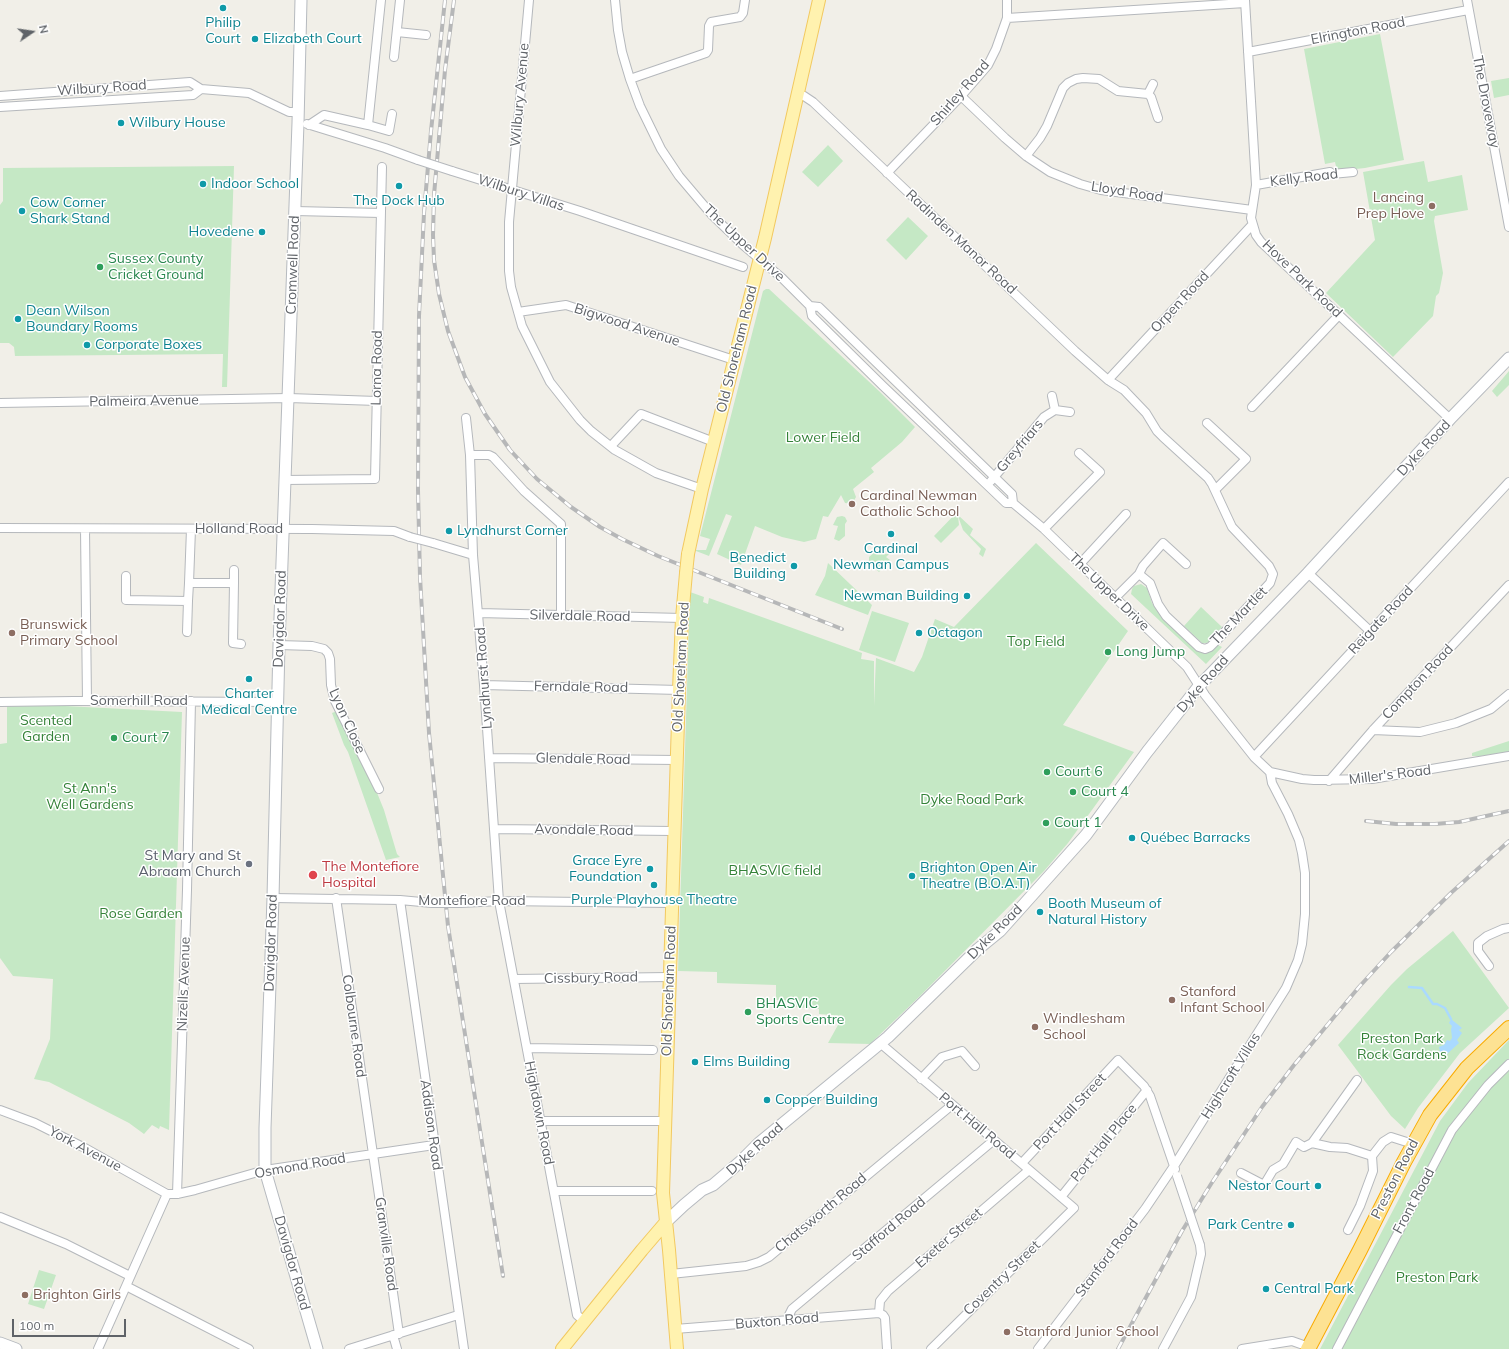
<!DOCTYPE html>
<meta charset="utf-8">
<style>
body{margin:0}
#map{position:relative;width:1509px;height:1349px;overflow:hidden;background:#f1efe8;font-family:Mulish,sans-serif}
canvas{display:block}
.north{position:absolute;left:12px;top:12px;width:40px;height:40px;-webkit-text-stroke:3px #fff;paint-order:stroke;rotate:77deg;font-size:11px;font-weight:700;line-height:16px;text-align:center;color:#5f6368}
.north::after{content:'';display:block;margin:auto;width:14px;height:18px;background:#5f6368;clip-path:polygon(50% 0,100% 100%,50% 72%,0 100%)}
.scale{position:absolute;left:12px;top:1319px;width:114px;height:18px;box-sizing:border-box;border:2px solid #5f6368;border-top:0;padding-left:5px;font-size:12px;line-height:14px;white-space:nowrap;color:#5f6368;-webkit-text-stroke:3px #fff;paint-order:stroke}
</style>
<div id="map">
<canvas width="1509" height="1349"></canvas>
<div class="north">N</div>
<div class="scale">100 m</div>
</div>
<script>
const ctx = document.querySelector('canvas').getContext('2d');
ctx.lineJoin = 'round';
function paint(path, color) { ctx.fillStyle = color; ctx.fill(path, 'evenodd'); }
const toPath = rows => new Path2D(rows.map(r => 'M' + r).join(''));
function stroke(path, color, width, dash) { ctx.strokeStyle = color; ctx.lineWidth = width; ctx.lineCap = dash ? 'butt' : 'round'; ctx.setLineDash(dash || []); ctx.stroke(path); }
function drawText(font, color, halo, rows, align = 'center') {
  ctx.font = font + ' Mulish,sans-serif'; ctx.lineWidth = 3; ctx.setLineDash([]); ctx.textBaseline = 'middle'; ctx.strokeStyle = halo; ctx.fillStyle = color; for (const [text, x, y, turn = 0] of rows) {
    ctx.save(); ctx.translate(x, y); ctx.rotate((+turn || 0) * Math.PI / 180); ctx.textAlign = isNaN(turn) ? turn : align; if (halo) ctx.strokeText(text, 0, 0); ctx.fillText(text, 0, 0); ctx.restore();
  }
}
const green = toPath([
 [1380,34,1404,160,1365,168,1337,171,1335,162,1325,164,1304,49],
 [1509,78,1509,95,1494,98,1491,81],
 [828,145,843,161,818,187,802,172],
 [1424,161,1428,182,1462,175,1468,210,1435,216,1434,221,1443,273,1439,293,1436,296,1433,316,1393,357,1326,293,1375,240,1363,172],
 [234,166,227,387,222,387,223,354,15,356,14,347,9,343,0,343,0,205,3,201,3,168],
 [908,217,928,236,906,260,886,240],
 [766,289,769,289,879,391,915,427,902,442,871,468,874,472,853,489,856,497,852,504,845,503,841,495,828,517,823,516,816,539,804,542,782,537,755,526,741,565,717,554,732,516,726,514,709,556,696,551,696,550,706,550,710,539,700,536,763,291],
 [1509,371,1509,385,1497,397,1492,391],
 [959,510,958,515,973,529,970,535,986,549,983,557,979,554,981,549,963,530,958,516,959,525,941,543,934,536],
 [842,516,845,517,847,521,845,524,845,536,839,541,834,539,838,526,833,525,837,517],
 [1036,543,1128,631,1063,725,1134,752,1068,843,1044,871,920,996,870,1044,828,1043,843,1016,819,1014,819,1009,794,1007,794,1001,776,1000,776,985,717,983,717,972,678,971,690,592,704,597,703,602,708,604,709,598,862,653,861,659,874,661,874,706,876,658,914,672,922,657,935,619,954,627],
 [876,551,883,554,889,554,886,557,890,560,879,572,870,564,869,560,869,557],
 [828,563,872,605,868,615,815,595,825,576],
 [1141,584,1147,588,1152,603,1162,618,1210,651,1218,645,1222,647,1206,664,1131,594,1132,589,1134,586],
 [1201,607,1222,627,1209,642,1206,643,1202,643,1184,626],
 [872,611,909,623,895,662,859,650],
 [7,703,182,712,169,1130,160,1126,159,1129,152,1125,144,1134,129,1123,49,1082,34,1079,50,1039,53,979,13,976,0,958,0,744,7,743],
 [337,711,369,773,384,810,397,854,400,857,386,860,348,752,344,745,332,713],
 [1509,741,1509,752,1480,756,1472,756,1472,753],
 [1453,931,1509,1008,1460,1053,1418,1108,1405,1129,1391,1116,1338,1045,1391,985,1407,969],
 [1509,1040,1509,1349,1320,1349,1440,1121,1468,1083],
 [39,1270,56,1275,44,1309,28,1304]
]);
const water = toPath([
 [1451,1019,1462,1028,1459,1030,1462,1033,1457,1040,1459,1043,1446,1055,1442,1056,1438,1054,1440,1051,1439,1047,1444,1045,1447,1040,1450,1041,1452,1038,1451,1029,1452,1026,1449,1023]
]);
const stream = toPath([
 [1409,987,1422,988,1433,1004,1437,1004,1445,1008,1451,1019]
]);
const street = toPath([
 [529,0,509,222,509,271,511,287,522,326,550,382,580,420,591,431,615,450,656,473,702,489],
 [615,0,618,30,622,52,630,79,640,106,661,149,679,176,712,215,743,245,782,278,810,306,812,316,883,386,1006,503,1013,503,1044,529,1187,667,1205,695,1254,757,1270,772,1272,783,1288,814,1299,840,1302,853,1305,873,1305,914,1302,944,1298,960,1286,988,1174,1166,1145,1209,1038,1349],
 [1245,0,1256,185,1251,218,1256,235,1261,242,1450,419],
 [1467,0,1509,227],
 [1007,18,1245,3],
 [397,32,426,35],
 [1248,52,1468,10],
 [394,57,400,0],
 [630,79,706,53,708,50,709,26,711,22,740,17,743,13,745,0],
 [1148,94,1153,84],
 [798,95,804,96,813,102,1075,351,1108,380,1124,390,1146,413,1157,431,1163,437,1208,478,1212,484,1232,527,1269,566,1273,574,1270,583,1218,639,1210,647,1205,649,1199,647,1166,616,1158,604,1150,583,1139,574],
 [0,96,190,82,201,89,249,93,289,112,299,112],
 [961,96,1005,138,1026,156,1050,172,1080,184,1101,190,1252,210],
 [0,107,193,95,201,89],
 [307,124,385,148,418,160],
 [309,125,324,115,368,125,381,0],
 [368,125,389,131,392,114],
 [1026,156,1040,138,1047,126,1063,88,1068,83,1076,79,1083,78,1099,79,1118,91,1148,94,1151,97,1158,118],
 [452,171,580,211,743,267],
 [887,173,961,96,988,65,996,49,1007,18,1007,0],
 [1256,185,1330,172,1332,174,1353,172],
 [295,211,381,213],
 [810,306,819,307,1012,494,1013,503],
 [518,312,566,305,734,360],
 [1108,380,1252,225],
 [1052,396,1055,410],
 [0,403,289,398,377,401],
 [1252,407,1339,315],
 [466,418,470,455,473,555,484,685,499,901,577,1315,584,1321],
 [1207,423,1246,459,1215,490],
 [611,446,641,414,714,442],
 [470,455,489,455,493,457,524,491,561,524,561,615],
 [285,480,375,479,382,167],
 [991,481,1044,417,1055,410,1070,412],
 [0,528,312,529,394,531,410,537],
 [85,529,87,701],
 [1044,529,1100,472,1079,453],
 [433,543,473,555],
 [1080,564,1126,514],
 [1308,573,1370,631],
 [126,576,126,600,188,601,189,583,234,583,233,643,241,644],
 [189,583,191,529],
 [234,583,234,570],
 [1115,598,1139,574,1143,566,1163,543,1186,564],
 [479,613,682,618],
 [187,632,188,601],
 [279,645,312,646,324,649,328,653,330,659,331,685,335,701,379,789],
 [484,685,679,690],
 [0,702,74,701,278,702],
 [1373,730,1420,732,1456,723,1491,709,1509,694],
 [1254,757,1509,482],
 [489,758,677,760],
 [1270,772,1302,779,1314,780,1372,779,1509,756],
 [1329,781,1373,730,1509,585],
 [494,829,673,831],
 [273,898,400,900,432,903],
 [336,898,399,1334],
 [400,900,464,1349],
 [461,903,499,901,672,903],
 [1489,966,1478,951,1478,943,1487,936,1503,929,1509,928],
 [514,979,669,977],
 [880,1043,1074,1208,931,1349],
 [527,1048,653,1050],
 [921,1079,942,1057,962,1051,975,1066],
 [0,1110,35,1123,85,1148,167,1194,177,1194,195,1190,265,1170,434,1145],
 [540,1121,665,1121],
 [1312,1143,1330,1147,1347,1148,1372,1156],
 [1022,1163,1118,1060,1144,1086,1150,1096,1175,1169],
 [1241,1173,1264,1185,1273,1170,1283,1164,1296,1142,1304,1147,1312,1143,1357,1080],
 [554,1191,652,1191],
 [177,1194,187,890,191,701],
 [1061,1197,1147,1090],
 [0,1217,66,1244,130,1276],
 [1348,1230,1360,1206,1373,1171,1372,1156,1383,1142,1391,1137,1413,1144],
 [671,1274,746,1266,759,1262,769,1257,952,1105],
 [126,1286,249,1349],
 [879,1313,880,1301,888,1291,1029,1170],
 [879,1313,883,1315,885,1318,887,1349],
 [790,1320,789,1315,792,1309,994,1140],
 [675,1329,879,1313],
 [393,1335,397,1349],
 [98,1349,167,1194],
 [349,1349,458,1315],
 [1163,1349,1191,1297,1201,1254,1200,1245],
 [1242,1349,1292,1341,1309,1347],
 [1337,1349,1452,1130,1488,1085,1509,1064]
]);
const secondary = toPath([
 [301,0,298,123,279,645,273,898,265,1128,265,1170,317,1349],
 [666,1222,684,1205,702,1190,713,1185,740,1162,759,1143,888,1037,978,949,1000,931,1086,835,1147,752,1199,686,1308,573,1450,419,1509,358],
 [0,1343,16,1349]
]);
const primary = toPath([
 [688,554,702,489,765,238,819,0],
 [562,1349,642,1250,666,1222],
 [677,1349,669,1250,663,1193,679,690,682,618,686,573]
]);
const highway = toPath([
 [1308,1349,1360,1250,1404,1162,1430,1115,1467,1068,1509,1028]
]);
const rail = toPath([
 [445,0,431,131,424,213,419,316,418,490,420,577,429,733,448,926,503,1276],
 [454,0,445,70,434,195,433,235,434,260,439,294,448,331,465,377,485,414,510,450,537,479,571,507,600,527,622,539,658,556,842,629],
 [1366,821,1396,824,1435,824,1459,822,1509,811],
 [1118,1349,1182,1231,1211,1184,1262,1107,1294,1065,1359,987,1391,952,1452,892,1509,841]
]);
const streetBridge = toPath([
 [418,160,452,171],
 [410,537,433,543],
 [432,903,461,903],
 [1177,1176,1200,1245]
]);
const primaryBridge = toPath([
 [686,573,688,554]
]);
const markers = [
 [223,8,4,"#0f9aa8"],
 [255,39,4,"#0f9aa8"],
 [121,123,4,"#0f9aa8"],
 [203,184,4,"#0f9aa8"],
 [399,186,4,"#0f9aa8"],
 [1432,206,4,"#8d6e63"],
 [22,211,4,"#0f9aa8"],
 [262,232,4,"#0f9aa8"],
 [100,267,4,"#2e9e5b"],
 [18,319,4,"#0f9aa8"],
 [87,345,4,"#0f9aa8"],
 [852,504,4,"#8d6e63"],
 [449,531,4,"#0f9aa8"],
 [891,534,4,"#0f9aa8"],
 [794,566,4,"#0f9aa8"],
 [967,596,4,"#0f9aa8"],
 [12,633,4,"#8d6e63"],
 [919,633,4,"#0f9aa8"],
 [1108,652,4,"#2e9e5b"],
 [249,679,4,"#0f9aa8"],
 [114,738,4,"#2e9e5b"],
 [1047,772,4,"#2e9e5b"],
 [1073,792,4,"#2e9e5b"],
 [1046,823,4,"#2e9e5b"],
 [1132,838,4,"#0f9aa8"],
 [249,864,4,"#6b7280"],
 [650,869,4,"#0f9aa8"],
 [313,875,5,"#e0444e"],
 [912,876,4,"#0f9aa8"],
 [654,885,4,"#0f9aa8"],
 [1040,912,4,"#0f9aa8"],
 [1172,1000,4,"#8d6e63"],
 [748,1012,4,"#2e9e5b"],
 [1035,1027,4,"#8d6e63"],
 [695,1062,4,"#0f9aa8"],
 [767,1100,4,"#0f9aa8"],
 [1318,1186,4,"#0f9aa8"],
 [1291,1225,4,"#0f9aa8"],
 [1266,1289,4,"#0f9aa8"],
 [25,1295,4,"#8d6e63"],
 [1007,1332,4,"#8d6e63"]
];
const cultureNames = [
 ["Philip",223,23,"center"],
 ["Court",223,39,"center"],
 ["Elizabeth Court",263,39],
 ["Wilbury House",129,123],
 ["Indoor School",211,184],
 ["The Dock Hub",399,201,"center"],
 ["Cow Corner",30,203],
 ["Shark Stand",30,219],
 ["Hovedene",254,232,"right"],
 ["Dean Wilson",26,311],
 ["Boundary Rooms",26,327],
 ["Corporate Boxes",95,345],
 ["Lyndhurst Corner",457,531],
 ["Cardinal",891,549,"center"],
 ["Newman Campus",891,565,"center"],
 ["Benedict",786,558,"right"],
 ["Building",786,574,"right"],
 ["Newman Building",959,596,"right"],
 ["Octagon",927,633],
 ["Charter",249,694,"center"],
 ["Medical Centre",249,710,"center"],
 ["Québec Barracks",1140,838],
 ["Grace Eyre",642,861,"right"],
 ["Foundation",642,877,"right"],
 ["Brighton Open Air",920,868],
 ["Theatre (B.O.A.T)",920,884],
 ["Purple Playhouse Theatre",654,900,"center"],
 ["Booth Museum of",1048,904],
 ["Natural History",1048,920],
 ["Elms Building",703,1062],
 ["Copper Building",775,1100],
 ["Nestor Court",1310,1186,"right"],
 ["Park Centre",1283,1225,"right"],
 ["Central Park",1274,1289]
];
const streetNames = [
 ["Elrington Road",1358,31,-11],
 ["Wilbury Road",102,88,-4],
 ["Shirley Road",960,93,-49],
 ["Wilbury Avenue",520,95,-85],
 ["The Droveway",1486,102,79],
 ["Kelly Road",1304,178,-7],
 ["Lloyd Road",1127,192,9],
 ["Wilbury Villas",521,193,18],
 ["Radinden Manor Road",961,242,43],
 ["The Upper Drive",744,243,43],
 ["Cromwell Road",293,265,-88],
 ["Hove Park Road",1302,279,44],
 ["Orpen Road",1180,302,-47],
 ["Bigwood Avenue",627,325,18],
 ["Old Shoreham Road",737,349,-76],
 ["Lorna Road",377,368,-89],
 ["Palmeira Avenue",144,401,-1],
 ["Greyfriars",1020,446,-50],
 ["Dyke Road",1424,448,-47],
 ["Holland Road",239,529],
 ["The Upper Drive",1109,592,44],
 ["Silverdale Road",580,616,1],
 ["The Martlet",1239,616,-46],
 ["Davigdor Road",280,619,-88],
 ["Reigate Road",1381,620,-47],
 ["Old Shoreham Road",681,667,-87],
 ["Lyndhurst Road",484,678,-94],
 ["Compton Road",1418,682,-47],
 ["Dyke Road",1203,684,-49],
 ["Ferndale Road",581,687,1],
 ["Somerhill Road",139,701],
 ["Lyon Close",347,721,66],
 ["Glendale Road",583,759,1],
 ["Miller's Road",1390,775,-7],
 ["Avondale Road",584,830,1],
 ["Montefiore Road",472,901],
 ["Dyke Road",995,932,-45],
 ["Davigdor Road",271,943,-88],
 ["Cissbury Road",591,978,-1],
 ["Nizells Avenue",184,984,-88],
 ["Old Shoreham Road",669,991,-88],
 ["Colbourne Road",354,1026,82],
 ["Highcroft Villas",1231,1076,-58],
 ["Port Hall Street",1070,1112,-47],
 ["Highdown Road",539,1113,79],
 ["Addison Road",431,1125,82],
 ["Port Hall Road",977,1126,40],
 ["Port Hall Place",1104,1143,-51],
 ["York Avenue",85,1149,28],
 ["Dyke Road",755,1149,-42],
 ["Osmond Road",300,1166,-10],
 ["Preston Road",1395,1179,-63],
 ["Front Road",1414,1201,-62],
 ["Chatsworth Road",821,1213,-40],
 ["Stafford Road",889,1229,-40],
 ["Exeter Street",949,1238,-41],
 ["Granville Road",386,1244,82],
 ["Stanford Road",1107,1258,-53],
 ["Davigdor Road",292,1263,74],
 ["Coventry Street",1002,1278,-44],
 ["Buxton Road",777,1321,-5]
];
const educationNames = [
 ["Lancing",1424,198,"right"],
 ["Prep Hove",1424,214,"right"],
 ["Cardinal Newman",860,496],
 ["Catholic School",860,512],
 ["Brunswick",20,625],
 ["Primary School",20,641],
 ["Stanford",1180,992],
 ["Infant School",1180,1008],
 ["Windlesham",1043,1019],
 ["School",1043,1035],
 ["Brighton Girls",33,1295],
 ["Stanford Junior School",1015,1332]
];
const leisureNames = [
 ["Sussex County",108,259],
 ["Cricket Ground",108,275],
 ["Long Jump",1116,652],
 ["Court 7",122,738],
 ["Court 6",1055,772],
 ["Court 4",1081,792],
 ["Court 1",1054,823],
 ["BHASVIC",756,1004],
 ["Sports Centre",756,1020]
];
const parkNames = [
 ["Lower Field",823,438],
 ["Top Field",1036,642],
 ["Scented",46,721],
 ["Garden",46,737],
 ["St Ann's",90,789],
 ["Well Gardens",90,805],
 ["Dyke Road Park",972,800],
 ["BHASVIC field",775,871],
 ["Rose Garden",141,914],
 ["Preston Park",1402,1039],
 ["Rock Gardens",1402,1055],
 ["Preston Park",1437,1278]
];
const worshipNames = [
 ["St Mary and St",241,856],
 ["Abraam Church",241,872]
];
const healthNames = [
 ["The Montefiore",322,867],
 ["Hospital",322,883]
];
paint(green, '#c5e8c5');
paint(water, '#aadaff');
stroke(stream, '#aadaff', 2.5);
stroke(street, '#b5b8bc', 10);
stroke(secondary, '#b6babf', 13);
stroke(primary, '#f2c960', 14);
stroke(highway, '#f9ab00', 16);
stroke(street, '#fff', 8);
stroke(secondary, '#fff', 11);
stroke(primary, '#fff2af', 12);
stroke(highway, '#fde293', 14);
stroke(rail, '#b6b7b8', 4);
stroke(rail, '#fff', 2.5, [8]);
stroke(streetBridge, '#b5b8bc', 10, []);
stroke(primaryBridge, '#f2c960', 14, []);
stroke(streetBridge, '#fff', 8);
stroke(primaryBridge, '#fff2af', 12);
for (const [x, y, r, color] of markers) { const dot = new Path2D(); dot.arc(x, y, r, 0, 2 * Math.PI); ctx.fillStyle = color; ctx.fill(dot); stroke(dot, '#fff', 1.5); }
drawText('14px', '#0d838f', '#fff', cultureNames, 'left');
drawText('14px', '#5f6368', '#fff', streetNames);
drawText('14px', '#785e54', '#fff', educationNames, 'left');
drawText('14px', '#27864d', '#fff', leisureNames, 'left');
drawText('14px', '#348238', '#fff', parkNames);
drawText('14px', '#5b616d', '#fff', worshipNames, 'right');
drawText('14px', '#be3a42', '#fff', healthNames, 'left');
</script>
